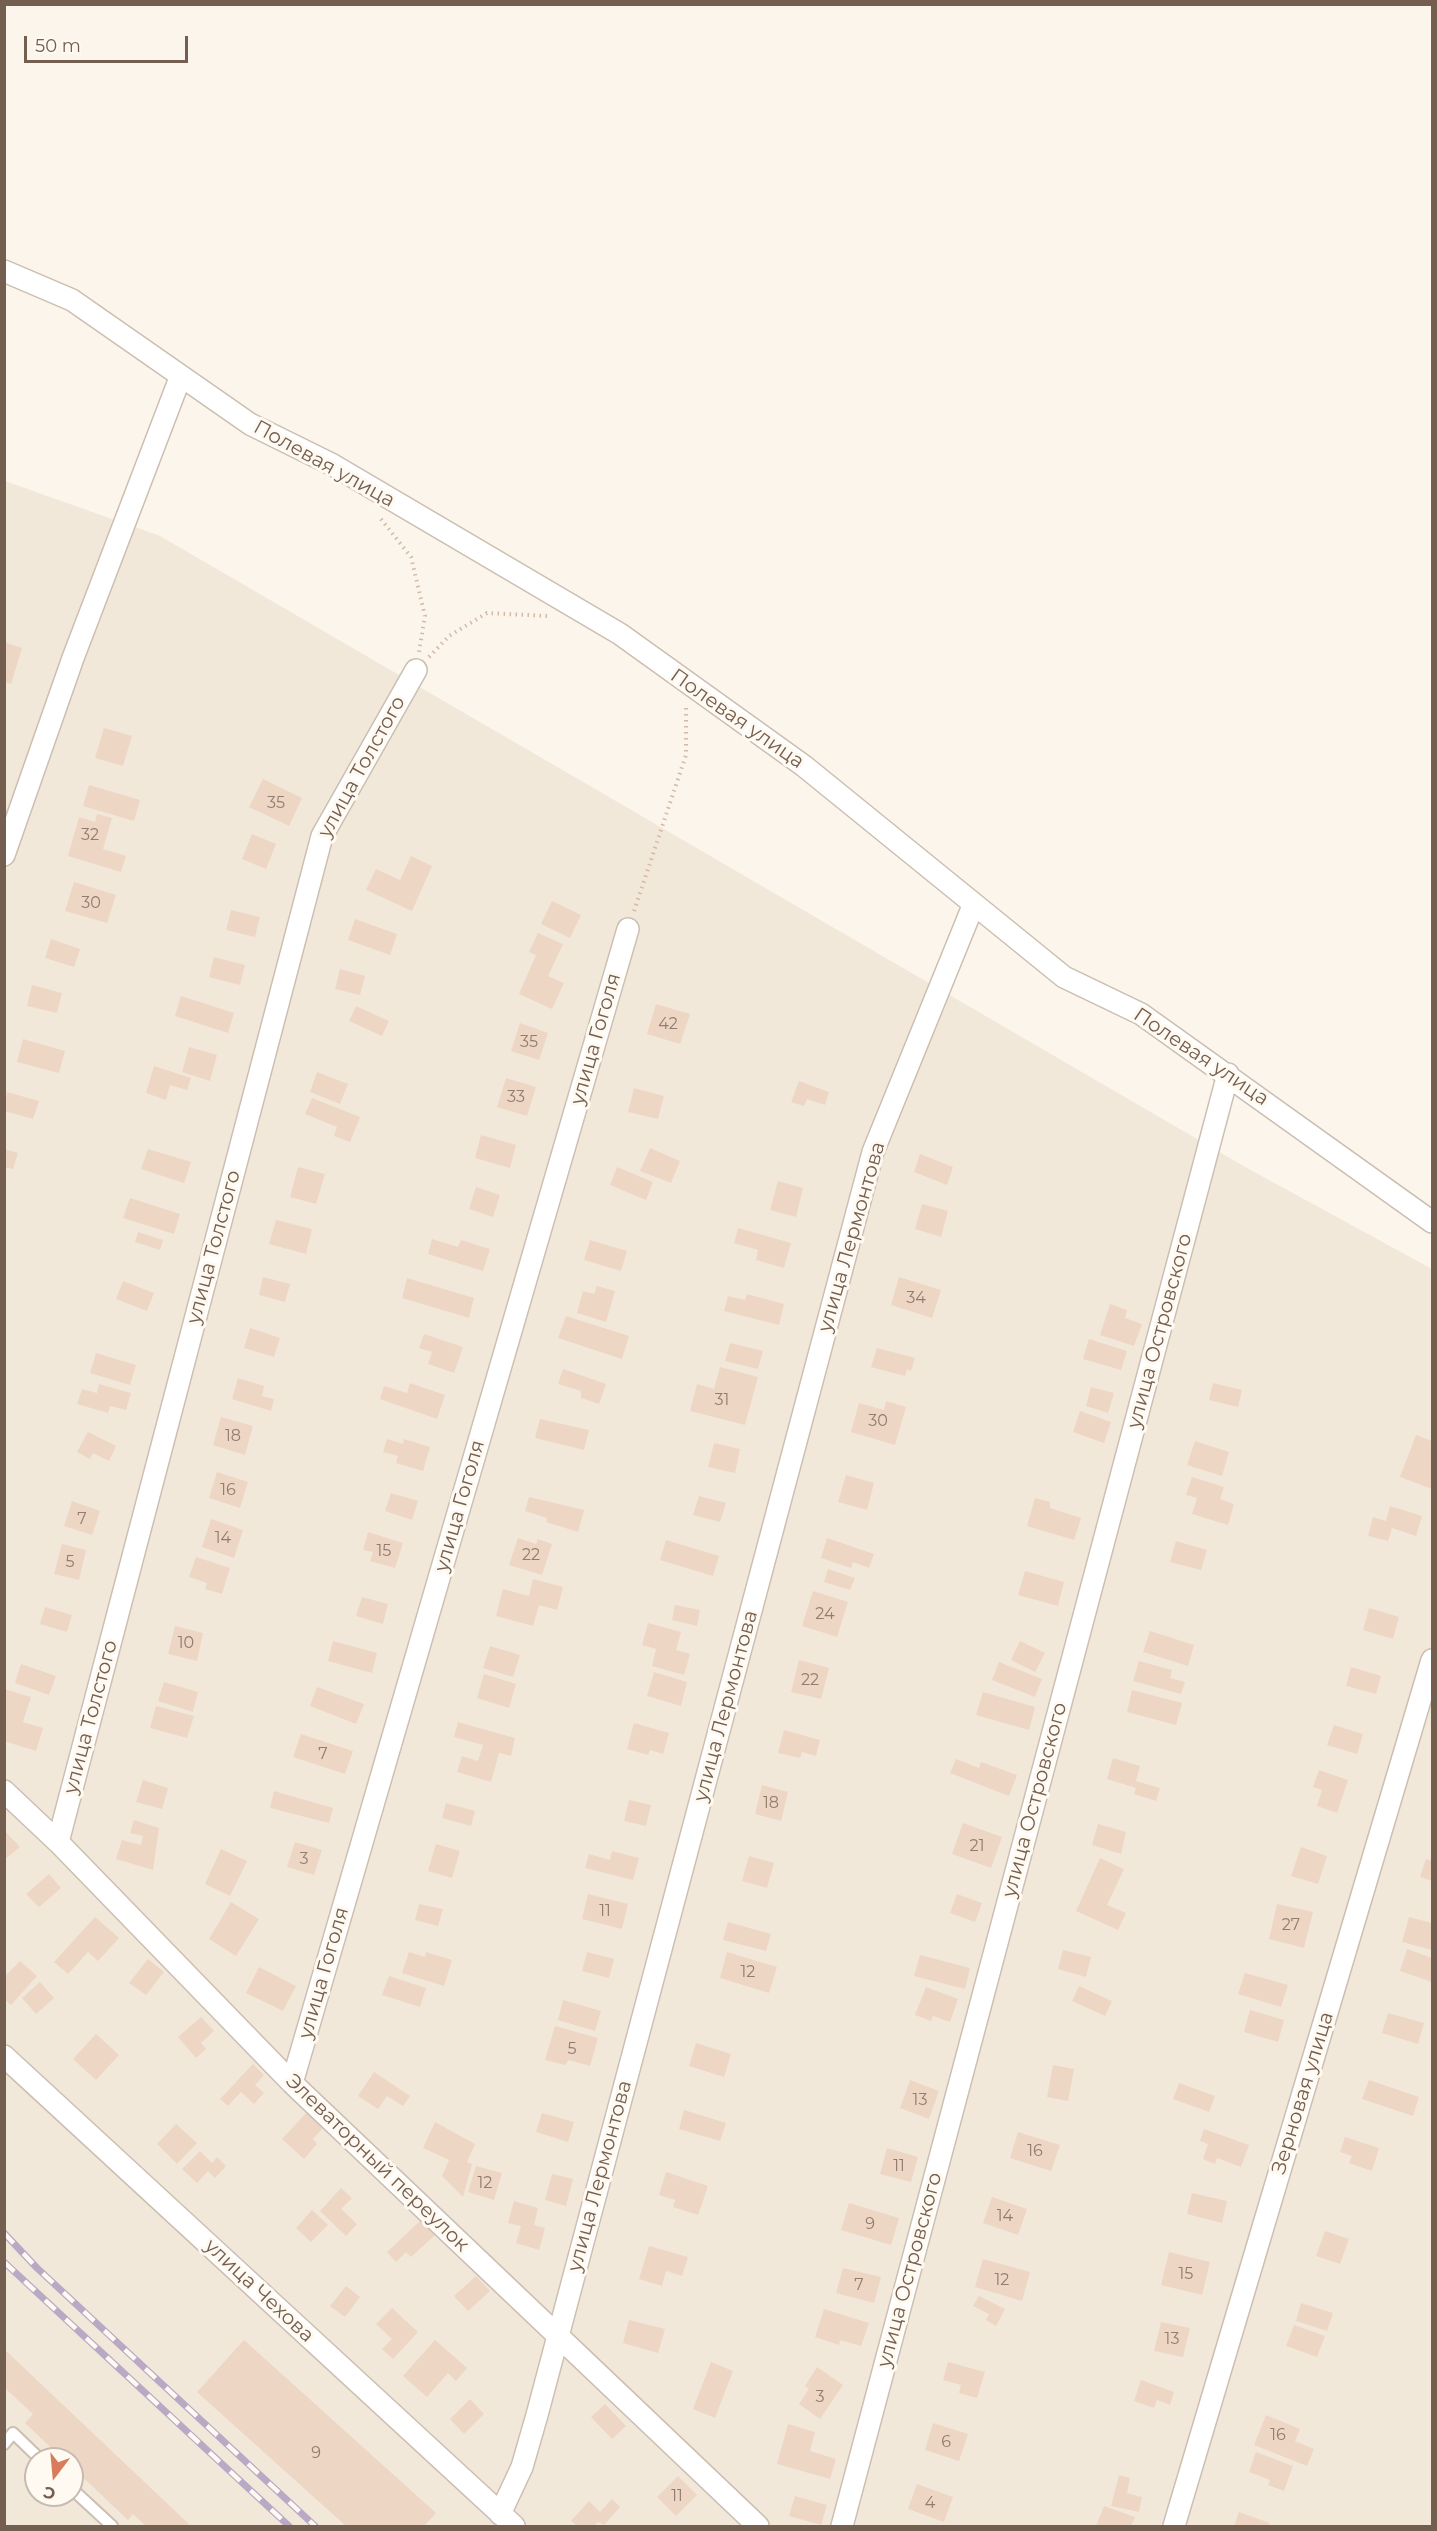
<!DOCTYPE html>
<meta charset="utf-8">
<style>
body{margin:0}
#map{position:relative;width:1437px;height:2531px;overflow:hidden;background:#fbf5eb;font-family:Montserrat,sans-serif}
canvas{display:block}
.frame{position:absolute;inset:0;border:6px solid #745e50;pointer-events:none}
.north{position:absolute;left:24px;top:2447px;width:60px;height:60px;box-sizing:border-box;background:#fef9f1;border:2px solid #c7bbb1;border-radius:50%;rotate:196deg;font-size:16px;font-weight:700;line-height:24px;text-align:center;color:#745e50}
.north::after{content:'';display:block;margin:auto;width:21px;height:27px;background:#d97c5c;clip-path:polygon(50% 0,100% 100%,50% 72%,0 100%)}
.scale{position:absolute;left:24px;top:36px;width:164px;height:27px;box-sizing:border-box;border:3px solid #745e50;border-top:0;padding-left:8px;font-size:18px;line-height:21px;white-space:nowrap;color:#745e50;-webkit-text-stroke:4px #fef9f1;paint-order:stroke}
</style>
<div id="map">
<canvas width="1437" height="2531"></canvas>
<div class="frame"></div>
<div class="north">С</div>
<div class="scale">50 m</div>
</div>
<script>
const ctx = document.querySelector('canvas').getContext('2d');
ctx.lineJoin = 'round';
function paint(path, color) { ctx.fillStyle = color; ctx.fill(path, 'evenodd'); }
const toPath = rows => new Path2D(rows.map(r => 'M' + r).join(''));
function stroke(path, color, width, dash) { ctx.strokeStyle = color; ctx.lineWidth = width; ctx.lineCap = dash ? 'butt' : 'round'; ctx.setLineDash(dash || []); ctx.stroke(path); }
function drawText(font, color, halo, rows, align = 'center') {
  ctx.font = font + ' Montserrat,sans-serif'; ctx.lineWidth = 6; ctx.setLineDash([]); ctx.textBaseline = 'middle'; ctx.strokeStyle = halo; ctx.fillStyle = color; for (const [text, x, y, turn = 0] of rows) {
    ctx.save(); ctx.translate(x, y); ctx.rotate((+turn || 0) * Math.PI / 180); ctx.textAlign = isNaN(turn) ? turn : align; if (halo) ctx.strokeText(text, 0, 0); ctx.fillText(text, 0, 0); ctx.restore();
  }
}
const residential = toPath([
 [5,481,160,536,1247,1168,1432,1269,1432,2526,5,2526],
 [36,2459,72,2459,72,2495,36,2495]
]);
const building = toPath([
 [4,642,22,648,11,684,4,682],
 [104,728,132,736,123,766,95,758],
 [263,779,302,798,289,826,249,807],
 [89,785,140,800,134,821,83,806],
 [97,814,112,818,103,849,126,856,121,872,68,856,79,817,95,822],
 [252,834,276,844,266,869,242,859],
 [411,856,432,866,412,911,366,890,376,869,400,880],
 [74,882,116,895,107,923,65,911],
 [552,901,581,915,570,938,541,924],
 [231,910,260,917,255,937,226,930],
 [355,919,397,934,390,955,348,940],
 [538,933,563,944,548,976,564,983,552,1009,519,994,536,955,529,952],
 [51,939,80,949,74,967,45,958],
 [214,957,245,965,240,985,209,977],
 [340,969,365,976,360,995,335,989],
 [32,985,62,993,57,1013,27,1006],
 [181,996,234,1013,228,1033,175,1016],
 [656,1004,690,1014,680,1044,647,1034],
 [356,1006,389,1021,382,1036,349,1021],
 [520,1023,548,1033,539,1060,511,1051],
 [23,1039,65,1051,59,1073,17,1062],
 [189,1047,217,1055,210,1081,182,1072],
 [154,1066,191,1078,187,1090,170,1085,166,1100,146,1093],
 [317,1072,348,1084,340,1104,310,1092],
 [506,1078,536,1087,527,1116,497,1107],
 [799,1081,829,1092,825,1105,807,1099,804,1106,791,1102],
 [634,1088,664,1096,658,1119,628,1112],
 [7,1092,39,1101,33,1119,4,1111],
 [312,1098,360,1117,350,1142,334,1136,337,1127,305,1114],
 [481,1135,516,1145,510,1168,475,1158],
 [650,1148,680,1161,671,1183,640,1171],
 [4,1149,18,1153,13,1169,4,1167],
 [148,1149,191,1162,184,1183,141,1169],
 [920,1154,953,1167,947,1185,914,1172],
 [298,1167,325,1174,316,1204,290,1197],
 [617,1167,653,1182,646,1200,610,1185],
 [778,1181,803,1188,796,1217,770,1210],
 [476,1187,500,1195,493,1217,469,1209],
 [130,1198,180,1214,174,1234,123,1218],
 [922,1204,948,1211,941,1237,915,1229],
 [276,1220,312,1229,306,1254,269,1244],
 [738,1228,791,1243,784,1268,756,1260,758,1250,734,1243],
 [138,1232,163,1240,160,1250,135,1242],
 [432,1239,458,1247,461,1240,490,1249,483,1271,428,1254],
 [590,1240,627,1251,621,1271,584,1260],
 [263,1277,290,1284,285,1302,259,1295],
 [899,1277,941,1290,932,1318,891,1305],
 [407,1278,474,1298,469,1318,402,1298],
 [123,1281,154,1293,147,1311,116,1299],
 [597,1286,615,1291,606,1322,577,1313,583,1291,594,1294],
 [747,1294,784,1304,779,1325,724,1311,728,1296,745,1300],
 [1110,1304,1127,1310,1125,1318,1142,1324,1134,1346,1100,1335],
 [566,1316,629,1336,622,1359,558,1338],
 [250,1328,280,1338,274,1357,244,1348],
 [424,1334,463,1347,454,1373,428,1364,432,1352,419,1348],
 [1089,1339,1127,1351,1121,1370,1083,1359],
 [730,1343,763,1351,758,1369,725,1361],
 [877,1348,915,1358,911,1371,907,1369,905,1376,871,1367],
 [96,1353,136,1365,130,1385,90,1373],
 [720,1367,758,1377,745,1425,690,1411,697,1384,714,1389],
 [563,1369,606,1384,599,1404,581,1398,581,1391,558,1384],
 [238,1378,264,1386,262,1396,274,1399,271,1411,232,1399],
 [410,1383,445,1395,437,1419,380,1399,384,1386,407,1393],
 [1213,1383,1242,1390,1238,1407,1209,1400],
 [99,1384,131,1393,126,1410,110,1406,108,1413,77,1404,82,1389,97,1393],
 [1091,1387,1114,1393,1108,1413,1086,1406],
 [886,1401,906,1407,895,1445,851,1432,859,1403,884,1410],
 [1080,1411,1111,1422,1104,1443,1073,1432],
 [221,1417,253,1426,245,1455,213,1445],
 [540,1419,589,1430,584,1450,535,1438],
 [88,1432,116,1446,109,1461,93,1453,90,1459,77,1452],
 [1416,1435,1432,1441,1432,1489,1400,1477],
 [387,1439,403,1444,404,1439,430,1447,423,1471,396,1463,398,1456,383,1452],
 [1195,1441,1229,1452,1222,1476,1187,1465],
 [714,1443,740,1449,735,1473,708,1467],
 [217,1472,248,1482,240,1508,209,1498],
 [846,1475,874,1483,867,1510,838,1502],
 [1192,1477,1224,1487,1220,1499,1234,1504,1228,1525,1192,1514,1197,1498,1186,1495],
 [391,1493,418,1501,412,1520,385,1511],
 [699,1496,726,1503,720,1522,693,1515],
 [529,1497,584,1510,578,1532,546,1522,547,1518,525,1511],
 [1035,1498,1050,1502,1050,1508,1081,1518,1074,1540,1027,1526],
 [72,1501,100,1511,92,1535,64,1526],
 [1390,1506,1422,1516,1416,1536,1392,1528,1388,1541,1368,1536,1373,1517,1386,1521],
 [211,1519,243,1530,234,1558,202,1547],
 [368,1532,403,1543,395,1568,370,1561,373,1552,363,1550],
 [518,1538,536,1544,538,1539,552,1544,542,1575,509,1565],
 [827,1538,874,1554,869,1568,853,1562,851,1568,821,1558],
 [666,1540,719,1556,713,1576,660,1560],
 [1176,1541,1207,1550,1201,1570,1170,1562],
 [62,1544,86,1550,79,1580,54,1574],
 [196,1557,230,1568,222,1594,205,1589,207,1583,189,1577],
 [828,1569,855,1578,850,1590,824,1582],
 [1025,1571,1064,1582,1058,1606,1018,1595],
 [533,1579,563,1587,557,1610,539,1605,533,1626,496,1616,503,1589,529,1596],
 [813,1591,848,1602,837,1637,802,1626],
 [362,1597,388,1604,383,1624,356,1616],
 [675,1605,700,1610,697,1626,672,1620],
 [45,1607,72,1615,67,1632,40,1624],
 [1369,1608,1399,1617,1393,1639,1363,1630],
 [648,1623,681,1632,676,1650,690,1654,684,1675,652,1666,656,1649,642,1645],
 [175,1626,203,1633,197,1661,168,1654],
 [1150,1631,1194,1645,1188,1666,1143,1652],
 [333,1641,377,1653,372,1673,328,1661],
 [1020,1641,1045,1653,1035,1672,1011,1660],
 [490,1646,520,1655,513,1677,483,1668],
 [799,1660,829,1668,821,1699,791,1692],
 [1139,1661,1172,1670,1170,1678,1185,1682,1181,1694,1133,1681],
 [999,1662,1042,1679,1035,1697,992,1680],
 [21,1664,56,1676,49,1695,15,1683],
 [1351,1667,1381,1676,1376,1694,1346,1686],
 [654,1672,687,1682,681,1706,647,1696],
 [484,1674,516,1684,509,1708,477,1698],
 [164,1682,198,1692,193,1712,158,1701],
 [317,1687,364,1704,356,1724,310,1706],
 [4,1689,31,1697,23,1722,43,1728,36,1751,4,1741],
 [1132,1690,1182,1703,1176,1725,1127,1712],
 [983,1692,1035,1707,1029,1730,976,1715],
 [156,1706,194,1716,187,1738,150,1728],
 [458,1722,515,1738,511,1756,499,1753,491,1782,457,1772,462,1756,478,1761,483,1745,454,1737],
 [634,1723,669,1733,663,1754,650,1750,648,1755,627,1749],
 [1334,1725,1363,1734,1357,1754,1327,1745],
 [784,1730,820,1740,816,1756,802,1752,800,1758,778,1753],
 [301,1734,353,1751,345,1774,293,1757],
 [1113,1758,1140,1766,1136,1781,1160,1788,1156,1801,1134,1794,1136,1788,1107,1779],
 [956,1759,979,1768,981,1762,1017,1775,1009,1796,950,1773],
 [1319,1770,1348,1780,1337,1813,1317,1806,1322,1790,1313,1787],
 [143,1780,168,1788,162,1809,136,1802],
 [762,1785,788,1792,781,1821,755,1814],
 [274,1791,333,1808,329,1823,270,1808],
 [629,1800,651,1805,646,1826,624,1821],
 [446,1803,475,1811,471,1826,442,1818],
 [134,1820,159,1828,153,1870,116,1859,122,1840,141,1845,143,1836,130,1833],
 [963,1823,1002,1837,991,1868,952,1854],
 [1098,1824,1126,1832,1121,1854,1092,1845],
 [4,1830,20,1847,4,1860],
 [295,1842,322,1850,314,1875,287,1867],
 [436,1844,460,1851,452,1878,428,1871],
 [1301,1847,1327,1856,1318,1884,1291,1876],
 [221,1849,247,1861,230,1896,205,1884],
 [612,1851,639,1858,633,1880,585,1868,589,1854,610,1860],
 [749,1856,774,1863,767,1888,742,1881],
 [1100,1858,1124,1869,1107,1905,1126,1913,1118,1930,1076,1911],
 [1426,1859,1432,1861,1432,1881,1420,1877],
 [49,1874,61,1888,39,1907,26,1894],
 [588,1894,628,1904,622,1929,582,1919],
 [957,1894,982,1903,975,1922,950,1913],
 [231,1902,259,1919,236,1956,209,1939],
 [419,1904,443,1909,438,1926,415,1920],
 [1277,1904,1313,1912,1304,1948,1269,1939],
 [95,1917,119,1938,98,1961,88,1952,68,1974,54,1962],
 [1409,1917,1432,1923,1432,1950,1402,1942],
 [728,1922,771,1934,766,1951,723,1940],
 [1407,1949,1432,1958,1432,1982,1400,1971],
 [1063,1950,1091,1957,1086,1977,1058,1969],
 [409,1952,425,1957,426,1952,452,1960,444,1986,402,1973],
 [587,1952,614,1959,609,1978,582,1971],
 [727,1952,777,1967,769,1993,720,1978],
 [920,1955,970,1968,965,1989,914,1976],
 [148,1959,164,1972,146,1995,129,1983],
 [20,1961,37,1976,11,2005,4,1999,4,1977],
 [259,1967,296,1986,283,2011,246,1993],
 [1245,1973,1288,1985,1281,2007,1238,1994],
 [389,1976,426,1988,420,2007,382,1995],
 [40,1982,54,1998,36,2014,22,1998],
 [1079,1986,1112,2001,1105,2016,1072,2001],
 [926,1987,958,1999,950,2022,933,2016,931,2021,915,2015],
 [563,2000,601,2011,595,2031,558,2020],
 [1250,2010,1284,2020,1278,2042,1244,2032],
 [1388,2013,1424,2023,1418,2044,1382,2033],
 [201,2017,214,2031,201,2043,206,2049,196,2058,178,2037],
 [555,2026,598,2038,590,2066,569,2060,565,2065,545,2060],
 [96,2034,119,2055,96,2080,73,2059],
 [696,2043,731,2054,724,2077,689,2066],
 [253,2064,264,2075,255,2085,264,2093,254,2104,241,2092,228,2106,220,2099],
 [1053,2065,1074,2069,1068,2101,1047,2097],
 [374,2072,410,2096,403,2106,387,2096,378,2109,358,2096],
 [910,2080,939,2091,929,2119,900,2108],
 [1369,2080,1419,2097,1413,2116,1362,2099],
 [1179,2083,1215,2096,1209,2112,1173,2099],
 [684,2110,726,2123,720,2141,679,2129],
 [307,2112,324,2127,313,2139,317,2144,304,2159,282,2139],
 [542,2113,574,2122,568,2142,536,2132],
 [435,2122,475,2144,467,2162,472,2164,463,2197,442,2176,449,2160,423,2148],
 [176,2124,197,2143,177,2164,157,2144],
 [1204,2129,1249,2145,1241,2167,1217,2158,1215,2164,1203,2159,1208,2144,1200,2141],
 [1018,2132,1060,2145,1051,2171,1010,2158],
 [1345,2137,1379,2148,1372,2171,1349,2163,1352,2156,1340,2152],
 [887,2148,918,2157,911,2182,880,2174],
 [200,2151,212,2163,217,2157,226,2166,215,2178,208,2171,197,2183,182,2169],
 [476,2166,502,2173,494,2200,468,2192],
 [666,2172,708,2186,698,2215,673,2207,675,2200,659,2195],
 [552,2174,573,2179,566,2206,545,2200],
 [341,2188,352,2198,341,2209,357,2224,346,2236,320,2211],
 [1192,2193,1227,2201,1222,2223,1187,2214],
 [992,2197,1027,2209,1018,2235,983,2223],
 [514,2201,538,2208,534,2225,545,2228,539,2250,516,2243,521,2226,508,2223],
 [849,2203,899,2218,891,2245,841,2230],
 [312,2210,328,2225,311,2242,296,2228],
 [421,2220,435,2235,411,2257,406,2252,396,2262,387,2252],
 [1325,2231,1349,2239,1340,2264,1316,2256],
 [649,2246,688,2257,682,2276,666,2271,662,2286,639,2279],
 [1169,2252,1210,2262,1202,2295,1161,2285],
 [983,2259,1030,2272,1022,2301,975,2287],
 [843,2268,881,2277,874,2303,836,2293],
 [476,2276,490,2291,468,2311,454,2296],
 [346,2286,360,2297,345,2317,330,2306],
 [979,2296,1005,2309,996,2326,986,2320,989,2314,973,2306],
 [1301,2303,1333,2313,1327,2331,1296,2321],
 [392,2308,418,2332,393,2359,382,2349,392,2339,376,2324],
 [824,2309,869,2323,861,2346,840,2340,839,2345,815,2337],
 [629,2320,665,2329,658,2353,623,2343],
 [1161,2322,1190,2328,1183,2357,1154,2351],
 [1294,2325,1325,2336,1317,2357,1286,2346],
 [244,2340,436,2513,424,2526,346,2526,197,2392],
 [435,2340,467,2368,456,2381,448,2373,427,2397,403,2376],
 [4,2349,191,2526,146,2526,133,2514,128,2520,72,2467,72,2459,63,2459,25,2423,33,2414,6,2389,4,2391],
 [711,2362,733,2371,715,2418,693,2409],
 [948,2362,985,2372,977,2398,959,2393,961,2385,943,2380],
 [817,2367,843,2385,820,2419,799,2404,809,2389,805,2386],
 [1141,2380,1174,2392,1170,2405,1157,2400,1154,2408,1134,2401],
 [470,2399,484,2414,464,2434,450,2419],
 [605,2404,626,2426,612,2439,591,2417],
 [1266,2415,1300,2429,1295,2441,1314,2449,1307,2466,1254,2445],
 [933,2423,968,2434,959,2461,925,2450],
 [788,2424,815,2432,810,2451,836,2459,830,2479,777,2464],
 [1256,2452,1293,2466,1284,2491,1268,2485,1270,2480,1249,2472],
 [1119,2475,1130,2478,1127,2493,1142,2497,1139,2512,1111,2506],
 [678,2476,697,2495,676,2516,657,2497],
 [917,2484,953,2497,944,2522,908,2509],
 [795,2496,827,2505,821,2525,789,2516],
 [612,2499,620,2507,604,2525,598,2522,594,2526,577,2526,571,2521,589,2501,600,2512],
 [1104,2506,1135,2517,1131,2526,1096,2526],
 [1239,2512,1270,2523,1268,2526,1234,2526]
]);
const path = toPath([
 [381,519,411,557,425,616,419,652],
 [429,657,449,636,487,613,547,616],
 [634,911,686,755,686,708]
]);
const lane = toPath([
 [4,2444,13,2433,40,2459],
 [72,2489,112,2526]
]);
const street = toPath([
 [4,271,72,300,250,424,333,465,620,634,804,766,1064,977,1141,1014,1432,1222],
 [4,855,73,658,180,378],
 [4,1791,58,1842,292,2083,758,2526],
 [58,1842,322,836,416,670],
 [4,2056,514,2526],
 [292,2083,628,929],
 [500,2514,522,2467,537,2415,873,1152,973,906],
 [842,2526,1228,1074],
 [1174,2526,1432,1660]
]);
const rail = toPath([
 [4,2233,37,2268,315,2526],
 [4,2262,289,2526]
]);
const numberNames = [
 ["35",276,803],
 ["32",90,835],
 ["30",91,903],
 ["42",668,1024],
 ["35",529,1042],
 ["33",516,1097],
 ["34",916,1298],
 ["31",722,1400],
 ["30",878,1421],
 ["18",233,1436],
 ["16",228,1490],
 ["7",82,1519],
 ["14",223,1538],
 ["15",384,1551],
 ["22",531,1555],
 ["5",70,1562],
 ["24",825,1614],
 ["10",186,1643],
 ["22",810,1680],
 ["7",323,1754],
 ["18",771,1803],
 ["21",977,1846],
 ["3",304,1859],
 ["11",605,1911],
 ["27",1291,1925],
 ["12",748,1972],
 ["5",572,2049],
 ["13",920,2100],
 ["16",1035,2151],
 ["11",899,2166],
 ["12",485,2183],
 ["14",1005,2216],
 ["9",870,2224],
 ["15",1186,2274],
 ["12",1002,2280],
 ["7",859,2285],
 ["13",1172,2339],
 ["3",820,2397],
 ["16",1278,2435],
 ["6",946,2442],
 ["9",316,2453],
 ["11",677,2496],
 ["4",930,2503]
];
const streetNames = [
 ["Полевая улица",324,464,29],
 ["Полевая улица",737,719,35],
 ["улица Толстого",362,767,-61],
 ["улица Гоголя",596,1039,-74],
 ["Полевая улица",1201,1057,34],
 ["улица Лермонтова",852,1237,-74],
 ["улица Толстого",214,1247,-75],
 ["улица Островского",1160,1331,-75],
 ["улица Гоголя",460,1506,-74],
 ["улица Лермонтова",726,1706,-75],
 ["улица Толстого",91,1717,-75],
 ["улица Островского",1035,1800,-75],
 ["улица Гоголя",324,1973,-74],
 ["Зерновая улица",1303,2093,-73],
 ["Элеваторный переулок",377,2163,44],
 ["улица Лермонтова",600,2176,-75],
 ["улица Островского",910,2270,-75],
 ["улица Чехова",259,2291,43]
];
paint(residential, '#f2e8da');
paint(building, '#eed6c5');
stroke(lane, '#ccbeb1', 14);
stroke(street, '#ccbeb1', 24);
stroke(path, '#d3baa8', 4, [1.5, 4.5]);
stroke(lane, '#fff', 10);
stroke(street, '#fff', 21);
stroke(rail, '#b9a9c5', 7);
stroke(rail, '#fef9f1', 4.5, [14]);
drawText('16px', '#927c6d', null, numberNames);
drawText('20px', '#745e50', '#fef9f1', streetNames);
</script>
